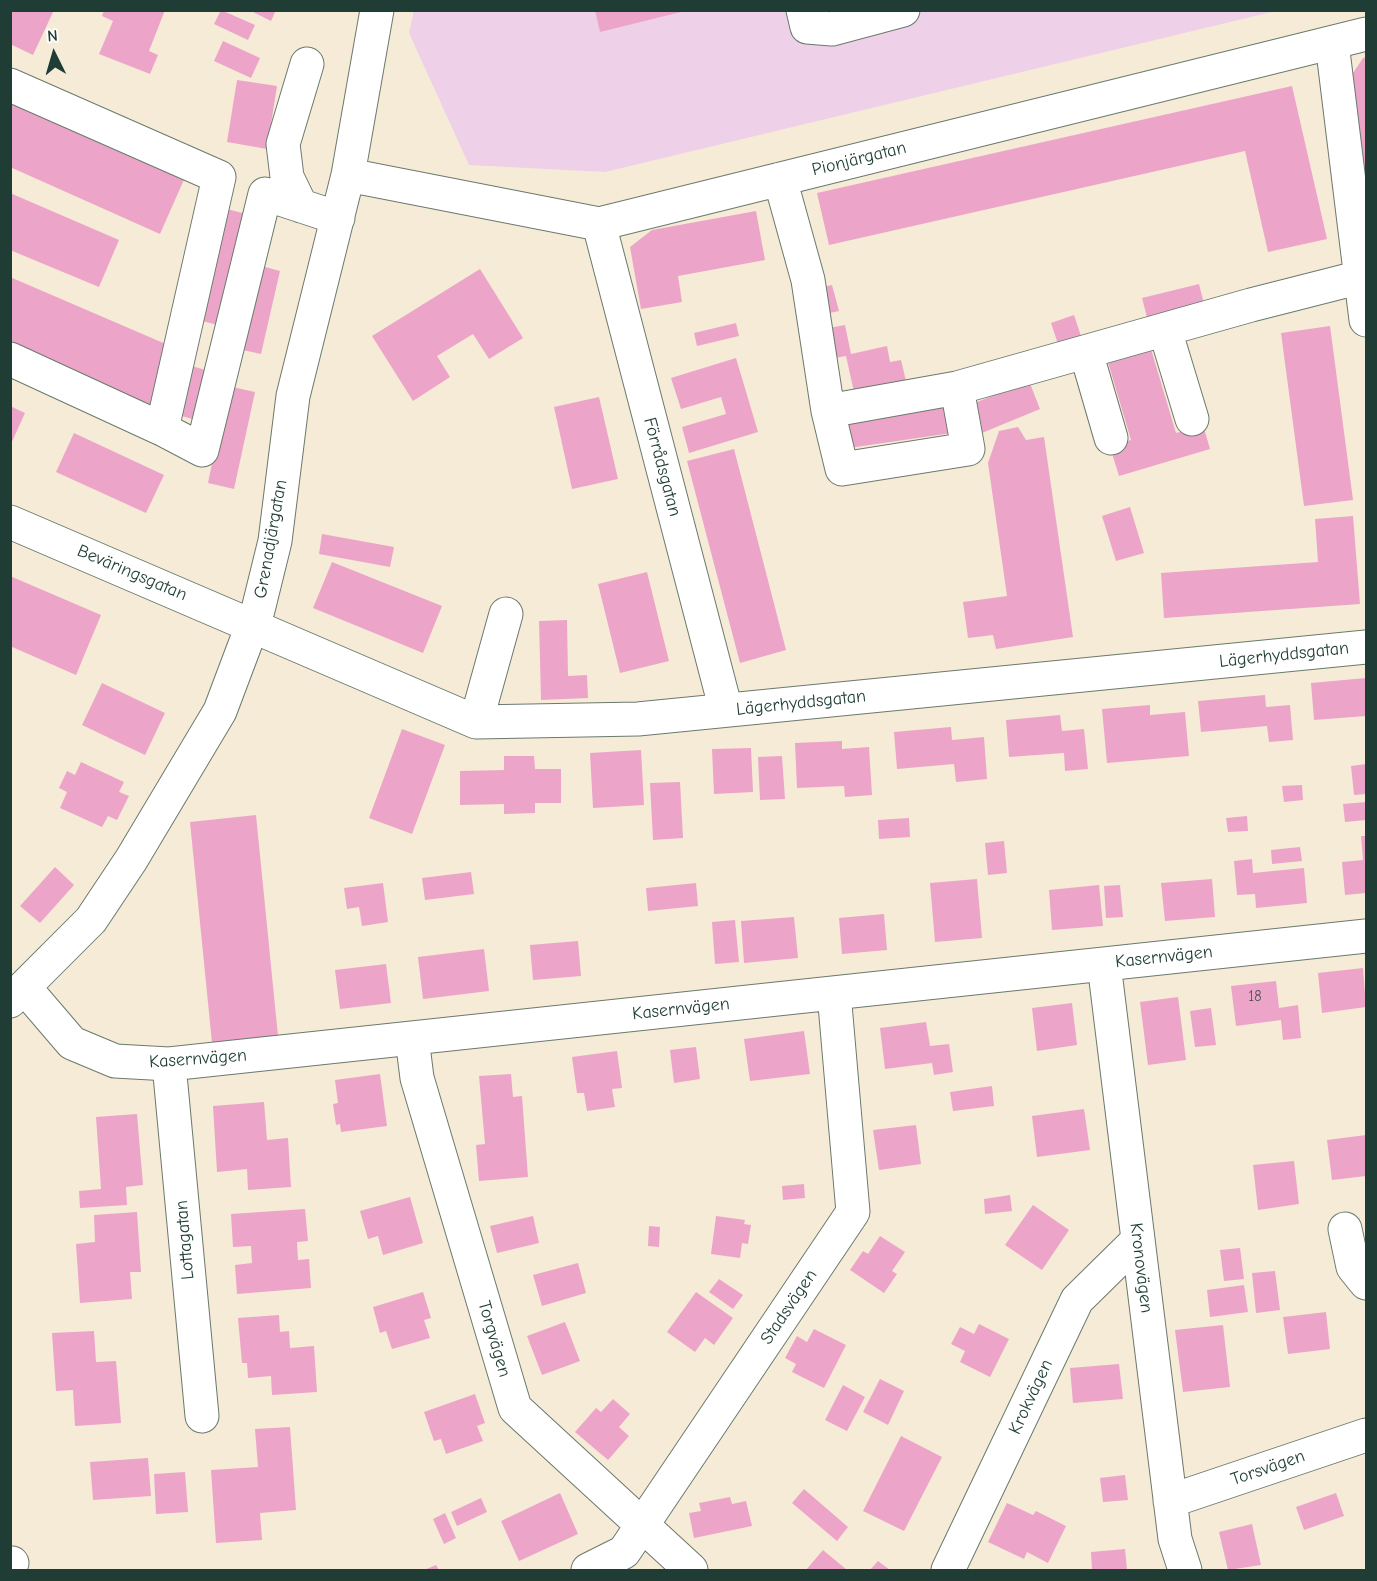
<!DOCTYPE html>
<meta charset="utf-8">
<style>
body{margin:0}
#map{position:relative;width:1377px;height:1581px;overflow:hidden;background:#f6ebd7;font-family:"Comic Neue",sans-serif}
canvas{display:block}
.frame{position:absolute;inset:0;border:12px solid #1f3d34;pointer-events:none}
.north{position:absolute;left:24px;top:24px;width:60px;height:60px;-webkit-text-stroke:4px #fff;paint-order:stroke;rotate:355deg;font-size:16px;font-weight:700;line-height:24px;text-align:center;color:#1f3d34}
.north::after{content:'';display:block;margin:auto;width:21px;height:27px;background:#1f3d34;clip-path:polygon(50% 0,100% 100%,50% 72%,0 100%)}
</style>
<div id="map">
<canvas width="1377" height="1581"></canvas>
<div class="frame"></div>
<div class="north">N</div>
</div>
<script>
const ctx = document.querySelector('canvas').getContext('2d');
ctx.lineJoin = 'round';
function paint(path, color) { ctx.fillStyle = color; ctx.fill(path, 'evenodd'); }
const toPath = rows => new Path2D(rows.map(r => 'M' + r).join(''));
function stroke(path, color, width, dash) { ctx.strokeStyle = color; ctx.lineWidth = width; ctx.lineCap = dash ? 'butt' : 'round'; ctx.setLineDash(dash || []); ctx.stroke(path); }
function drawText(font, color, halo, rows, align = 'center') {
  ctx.font = font + ' "Comic Neue",sans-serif'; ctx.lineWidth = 4.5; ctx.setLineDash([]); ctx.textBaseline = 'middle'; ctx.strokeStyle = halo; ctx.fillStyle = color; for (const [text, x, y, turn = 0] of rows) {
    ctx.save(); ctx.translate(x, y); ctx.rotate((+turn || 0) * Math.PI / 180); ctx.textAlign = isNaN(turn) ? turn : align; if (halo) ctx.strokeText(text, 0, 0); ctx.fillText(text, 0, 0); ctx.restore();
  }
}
const built = toPath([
 [414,10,1276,11,605,172,469,165,409,33]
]);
const building = toPath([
 [10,10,54,10,33,55,10,44],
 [104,10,165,10,149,51,158,55,150,74,99,54,113,21,102,16],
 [221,10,255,25,248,40,214,24],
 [249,10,276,10,271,21],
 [595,10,685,10,685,11,600,32],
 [223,41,260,58,251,78,214,61],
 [1366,57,1366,174,1365,174,1351,76,1363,58],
 [237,80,277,86,267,149,227,142],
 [1292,86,1327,239,1268,252,1245,151,829,245,817,193],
 [10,96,186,175,160,234,10,167],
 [10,193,119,240,99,287,10,250],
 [227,209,254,216,226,327,198,320],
 [756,211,765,260,678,276,682,302,641,309,630,247,652,230],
 [258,265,280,271,261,354,238,349],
 [480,269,523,338,489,359,473,334,437,356,450,377,413,401,372,336],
 [10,277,175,348,150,407,10,346],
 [1199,284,1205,308,1148,321,1142,298],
 [832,285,839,311,825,314,818,288],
 [1074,315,1083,342,1060,350,1051,323],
 [736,323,739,336,697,346,694,333],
 [845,325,851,354,887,346,890,362,901,360,906,381,854,392,846,356,835,358,829,328],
 [1330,326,1353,500,1304,506,1281,333],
 [1148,339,1176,433,1203,425,1210,449,1119,476,1110,447,1131,440,1105,352],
 [736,358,758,432,689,453,682,427,726,414,721,397,681,409,671,378],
 [188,365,216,373,203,422,175,414],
 [1029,381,1040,409,977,435,965,407],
 [228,386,255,392,234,489,208,483],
 [599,397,618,479,572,489,554,407],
 [948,405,952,433,849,448,845,420],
 [10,406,25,413,10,446],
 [1018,427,1026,440,1044,437,1073,637,996,649,993,635,968,638,963,602,1007,596,988,463,999,431],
 [74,433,164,475,146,513,56,472],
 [734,449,786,650,740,663,687,461],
 [1130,507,1144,553,1116,561,1102,516],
 [1353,516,1360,604,1164,618,1161,573,1318,562,1315,519],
 [322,534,394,547,390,567,319,554],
 [332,562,442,606,423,653,313,608],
 [647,572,669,661,620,673,598,584],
 [10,576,101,615,76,675,10,646],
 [567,620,568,676,587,675,588,698,541,700,539,621],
 [1366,678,1366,716,1314,720,1311,683],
 [102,683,165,713,145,755,82,725],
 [1265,695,1266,707,1290,705,1293,740,1269,742,1267,726,1201,732,1198,701],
 [1150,705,1150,715,1185,712,1189,756,1107,763,1102,709],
 [1060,715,1062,731,1084,729,1088,769,1065,771,1064,753,1009,757,1006,720],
 [951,727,952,740,984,737,987,779,956,782,954,764,897,769,894,732],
 [402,729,445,745,412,834,369,818],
 [842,741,842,749,869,747,872,795,845,797,844,786,797,788,795,743],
 [751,748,753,792,714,794,712,749],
 [641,750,644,805,593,808,590,753],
 [504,756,534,756,535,769,561,769,561,803,535,803,535,813,504,814,504,804,460,805,460,771,504,770],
 [782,756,785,799,760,800,758,757],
 [81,762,124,782,119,792,129,796,117,820,108,816,102,827,60,808,67,792,59,788,67,771,75,775],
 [1366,764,1366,794,1354,795,1351,766],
 [680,782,683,838,653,840,650,783],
 [1302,785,1303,800,1284,802,1282,786],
 [1366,802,1366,820,1345,822,1343,804],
 [256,815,278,1036,212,1043,190,822],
 [1247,816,1248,831,1228,832,1226,818],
 [909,818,910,837,879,839,878,820],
 [1361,836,1366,836,1366,893,1345,895,1342,862,1363,860],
 [1004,841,1007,873,988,875,985,843],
 [1300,847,1302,861,1272,864,1271,850],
 [1252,859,1253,873,1304,868,1307,903,1256,908,1255,894,1237,895,1234,861],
 [55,867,74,885,40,923,20,906],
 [471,872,474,894,425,900,422,878],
 [977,879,982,938,935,942,930,883],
 [1212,879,1215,917,1165,921,1161,883],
 [383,883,388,922,362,926,359,907,347,909,344,888],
 [696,883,698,906,648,911,646,888],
 [1099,885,1103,926,1052,930,1049,890],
 [1120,885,1123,917,1106,918,1104,886],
 [884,914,887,950,842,954,839,918],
 [794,917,798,958,744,963,741,921],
 [735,920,739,962,715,964,712,922],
 [578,941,581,976,533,980,530,945],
 [484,949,489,991,423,999,418,957],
 [386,964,391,1003,340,1009,335,970],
 [1363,968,1366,1007,1322,1013,1318,973],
 [1276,981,1279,1008,1298,1005,1301,1038,1283,1040,1281,1020,1236,1026,1231,986],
 [1178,997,1186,1060,1148,1065,1140,1002],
 [1072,1003,1077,1045,1037,1051,1032,1008],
 [1211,1008,1216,1045,1195,1047,1190,1011],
 [926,1022,930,1046,949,1044,953,1072,934,1075,932,1063,885,1069,880,1028],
 [804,1031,810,1074,750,1081,744,1039],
 [696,1047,700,1079,674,1083,670,1050],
 [617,1051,622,1088,612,1089,615,1107,587,1111,584,1093,577,1093,572,1057],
 [380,1074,387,1126,341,1132,340,1124,336,1125,333,1104,338,1103,335,1080],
 [511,1074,513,1097,522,1096,528,1177,479,1181,476,1145,485,1144,479,1076],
 [992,1086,994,1106,953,1111,950,1092],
 [264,1102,267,1140,288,1138,291,1187,248,1190,247,1169,217,1172,213,1106],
 [1084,1109,1090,1150,1037,1157,1032,1116],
 [137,1114,143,1185,126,1187,127,1205,80,1208,79,1191,101,1189,96,1117],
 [916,1125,921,1164,879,1170,873,1130],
 [1366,1135,1366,1176,1332,1180,1327,1140],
 [1294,1161,1299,1204,1258,1210,1253,1165],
 [804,1184,805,1198,783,1200,782,1186],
 [1010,1195,1012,1211,985,1214,984,1199],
 [410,1197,423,1243,383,1255,378,1236,368,1239,360,1211],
 [1033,1205,1069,1230,1042,1270,1005,1245],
 [305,1209,308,1241,297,1242,298,1260,309,1259,311,1288,237,1294,235,1265,252,1263,251,1246,233,1247,231,1214],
 [137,1212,141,1272,130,1272,132,1299,80,1303,76,1244,95,1242,94,1215],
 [533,1216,539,1243,497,1253,490,1226],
 [716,1216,745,1220,744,1224,751,1225,748,1244,742,1243,740,1258,711,1254],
 [649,1226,660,1227,659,1247,648,1246],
 [880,1236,905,1252,892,1271,897,1274,884,1293,850,1270,863,1251,868,1254],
 [1240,1248,1244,1279,1224,1281,1220,1250],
 [578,1263,586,1293,542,1306,533,1275],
 [1275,1271,1280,1310,1256,1313,1252,1273],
 [719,1279,743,1295,733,1309,709,1292],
 [1244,1285,1248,1312,1210,1317,1207,1290],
 [423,1292,431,1318,424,1320,430,1338,392,1349,386,1331,380,1333,373,1307],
 [696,1292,733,1318,714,1345,705,1338,695,1352,667,1332],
 [1326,1312,1330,1349,1288,1354,1283,1317],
 [279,1315,280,1332,289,1331,290,1348,314,1346,317,1392,272,1395,271,1376,248,1378,247,1363,242,1363,238,1318],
 [565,1322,580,1361,542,1375,527,1336],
 [979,1324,1009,1339,990,1377,960,1362,965,1351,951,1344,960,1327,974,1334],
 [1223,1325,1230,1387,1183,1392,1175,1330],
 [814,1329,846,1345,824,1388,792,1372,796,1364,785,1358,797,1336,807,1342],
 [94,1331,96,1362,116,1361,121,1423,75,1426,73,1390,56,1391,52,1333],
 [1119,1364,1123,1399,1073,1403,1070,1368],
 [880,1379,904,1391,888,1425,863,1412],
 [843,1385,865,1397,847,1431,825,1420],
 [475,1394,485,1423,477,1426,483,1441,446,1454,441,1439,434,1441,424,1412],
 [613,1399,630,1414,619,1427,629,1436,608,1460,575,1432,596,1408,601,1412],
 [290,1427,296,1510,260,1513,262,1540,216,1543,211,1470,258,1467,255,1429],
 [901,1436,942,1457,904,1531,863,1511],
 [148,1458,151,1496,93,1500,90,1462],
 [185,1472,188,1512,156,1514,154,1474],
 [1125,1475,1128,1500,1103,1502,1100,1478],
 [804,1489,848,1527,837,1541,792,1503],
 [560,1493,578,1534,519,1561,501,1521],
 [1336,1493,1344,1516,1304,1530,1296,1507],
 [730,1497,732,1504,746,1501,752,1526,694,1538,689,1513,701,1511,699,1503],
 [481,1498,487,1512,457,1526,451,1512],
 [1007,1503,1033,1515,1036,1511,1066,1526,1048,1563,1027,1552,1024,1559,988,1542],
 [445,1513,456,1538,444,1544,433,1519],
 [1252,1524,1261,1565,1228,1570,1219,1532],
 [1125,1549,1127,1570,1092,1570,1091,1552],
 [823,1550,847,1570,806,1570],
 [878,1561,890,1570,870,1570],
 [436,1565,439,1570,424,1570]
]);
const minor = toPath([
 [803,10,807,27,832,29,903,10],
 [1332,43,1366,320],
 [10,85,219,177,162,429],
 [348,175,599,224,1366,34],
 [780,179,808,280,828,411,957,388,968,449,842,469,828,411],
 [301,206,287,177,283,144,307,64],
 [599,224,726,710],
 [1165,330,1192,419],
 [1086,352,1111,438],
 [10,359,162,429,202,450,265,194,338,218],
 [957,388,1251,305,1361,277],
 [10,522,476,722,638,719,1366,647],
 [476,722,506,614],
 [1104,964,1175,1539,1185,1570],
 [24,987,72,1043,115,1061,169,1064,1366,936],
 [10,1001,91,920,131,860,220,711,258,610,275,541,293,396,348,175,377,10],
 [412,1038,417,1078,515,1408,691,1570],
 [169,1064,202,1416],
 [1345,1229,1353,1267,1366,1283],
 [1170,1501,1366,1435],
 [10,1563,12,1563],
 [588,1570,624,1552,853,1212,834,993],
 [948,1570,1077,1300,1138,1240]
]);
const numberNames = [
 ["18",1255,997]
];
const streetNames = [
 ["Pionjärgatan",859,159,-14],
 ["Förrådsgatan",662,467,75],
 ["Grenadjärgatan",271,539,-80],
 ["Beväringsgatan",132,573,23],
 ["Lägerhyddsgatan",1284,655,-6],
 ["Lägerhyddsgatan",801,703,-6],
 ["Kasernvägen",1164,957,-6],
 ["Kasernvägen",681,1009,-6],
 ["Kasernvägen",198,1059,-4],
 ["Lottagatan",185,1240,-95],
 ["Kronovägen",1141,1268,83],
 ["Stadsvägen",789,1307,-56],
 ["Torgvägen",494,1339,74],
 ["Krokvägen",1031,1397,-65],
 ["Torsvägen",1268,1468,-19]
];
paint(built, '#eed0e8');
paint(building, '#eca5c9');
stroke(minor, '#6a7a6d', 35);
stroke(minor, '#fff', 33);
drawText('15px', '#525759', null, numberNames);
drawText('18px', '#1f3d34', '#fff', streetNames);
</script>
